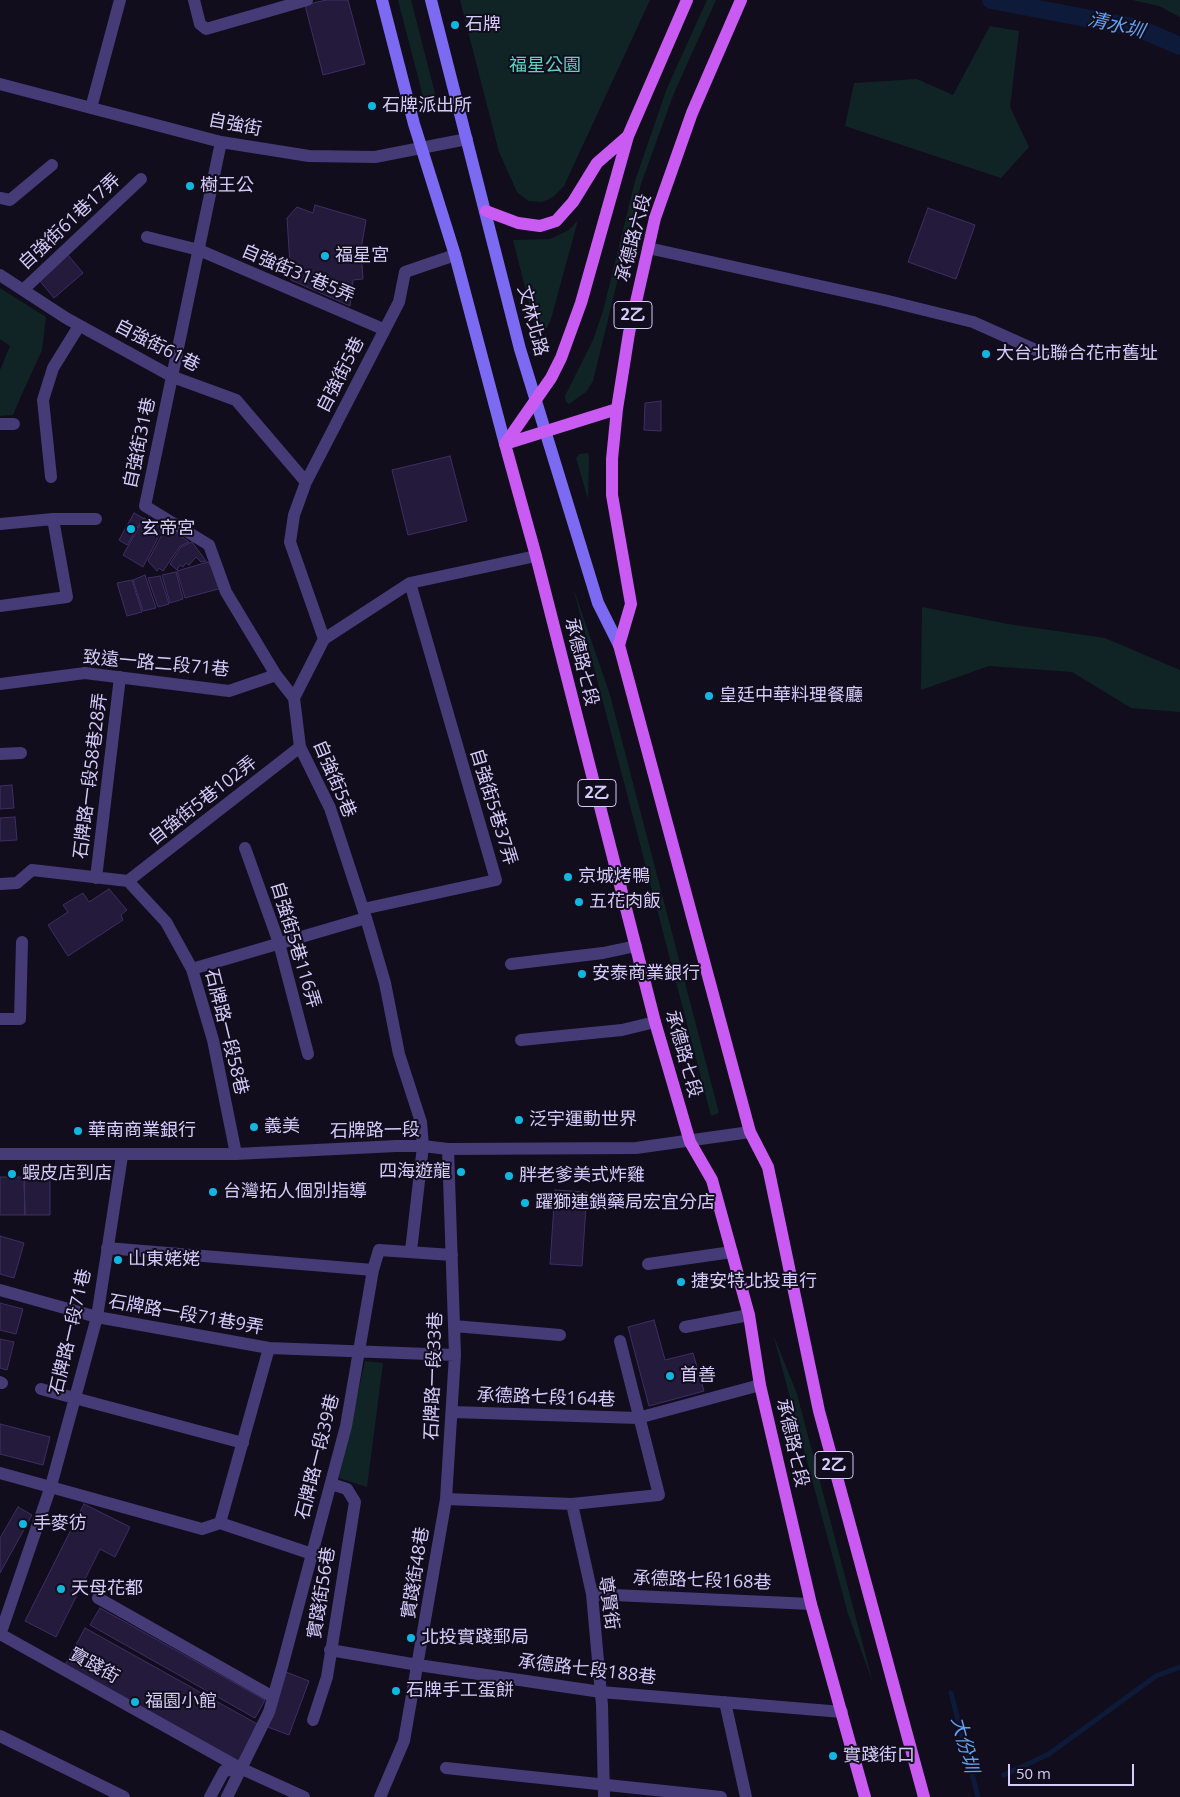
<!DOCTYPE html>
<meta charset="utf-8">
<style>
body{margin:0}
#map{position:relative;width:1180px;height:1797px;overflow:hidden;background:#110d1c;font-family:"Open Sans",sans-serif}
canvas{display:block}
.scale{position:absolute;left:1008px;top:1764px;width:126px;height:22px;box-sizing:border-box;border:2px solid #d6cbfb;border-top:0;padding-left:6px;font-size:15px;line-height:18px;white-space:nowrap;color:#d6cbfb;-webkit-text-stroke:4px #110d1c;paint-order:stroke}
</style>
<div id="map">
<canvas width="1180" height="1797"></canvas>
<div class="scale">50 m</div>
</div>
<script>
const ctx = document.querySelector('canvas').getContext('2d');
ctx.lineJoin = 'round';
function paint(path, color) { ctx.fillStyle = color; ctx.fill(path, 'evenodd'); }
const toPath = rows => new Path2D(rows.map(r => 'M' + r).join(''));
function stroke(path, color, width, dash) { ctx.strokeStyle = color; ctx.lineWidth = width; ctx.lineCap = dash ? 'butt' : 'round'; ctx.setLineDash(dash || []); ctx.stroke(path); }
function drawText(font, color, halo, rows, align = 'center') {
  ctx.font = font + ' "Open Sans","Noto Sans TC",sans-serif'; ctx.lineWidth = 4; ctx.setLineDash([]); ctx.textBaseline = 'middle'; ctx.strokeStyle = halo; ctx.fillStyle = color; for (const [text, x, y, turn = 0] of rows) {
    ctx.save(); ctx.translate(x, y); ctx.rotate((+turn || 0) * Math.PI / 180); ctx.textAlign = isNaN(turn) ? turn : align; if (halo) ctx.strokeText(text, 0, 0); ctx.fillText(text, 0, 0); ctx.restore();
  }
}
const green = toPath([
 [398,0,411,0,438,105,426,108],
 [460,0,650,0,564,186,553,197,542,202,528,201,517,192,499,152],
 [707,0,716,0,674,93,641,184,593,381,586,392,569,404,566,402,565,396,593,340,603,311,635,181,667,88],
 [1132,0,1180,0,1180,17,1159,6],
 [990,26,1019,31,1010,107,1029,147,1001,178,845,126,854,83,917,79,953,95],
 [578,220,551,319,547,328,536,331,513,240,550,239,569,230],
 [0,288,46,317,42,350,21,396,13,415,0,416,0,370,10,346,0,339],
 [588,453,589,457,588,499,576,458,579,454],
 [573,587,610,695,719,1113,711,1116],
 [922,607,1008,624,1105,638,1180,670,1180,712,1131,708,1072,672,989,666,921,690],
 [773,1334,797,1394,873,1683,848,1614],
 [365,1361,383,1363,367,1487,339,1478]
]);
const stream = toPath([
 [951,1693,978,1797],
 [1004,1775,1049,1754,1156,1676,1180,1667]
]);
const canal = toPath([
 [991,0,1138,28,1180,46]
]);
const building = toPath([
 [326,0,348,0,365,64,323,75,305,5,326,0],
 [315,205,366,220,361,249,363,279,353,280,350,306,291,280,287,218,297,207,313,213,315,205],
 [928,208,975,225,956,279,908,262,928,208],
 [63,249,83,273,54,298,34,274,63,249],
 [661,401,661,431,644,430,645,403,661,401],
 [450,456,467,521,408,535,392,470,450,456],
 [134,513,143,518,127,545,119,540,134,513],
 [144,518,163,528,143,567,123,555,144,518],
 [169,528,189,542,180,546,163,571,159,568,157,571,148,561,165,529,169,528],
 [192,542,206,561,201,562,196,557,189,565,186,563,183,567,180,565,177,570,170,564,181,547,192,542],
 [208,562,217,574,222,588,185,598,177,571,208,562],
 [176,572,183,599,170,603,162,575,176,572],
 [145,575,156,608,143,611,133,580,145,575],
 [160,576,169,604,158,607,148,578,160,576],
 [132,580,142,612,127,616,117,583,132,580],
 [12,785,14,808,0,809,0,786,12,785],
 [15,817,17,840,0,841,0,818,15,817],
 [109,889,127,910,121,915,123,920,68,956,48,925,68,912,63,905,83,893,89,902,109,889],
 [0,1177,24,1177,25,1215,0,1215,0,1177],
 [24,1177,50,1177,50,1215,25,1215,24,1177],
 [555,1190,587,1192,582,1266,550,1264,555,1190],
 [0,1236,24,1243,14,1278,0,1274,0,1236],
 [0,1303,23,1309,16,1334,0,1330,0,1303],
 [654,1320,665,1360,693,1353,704,1391,649,1406,628,1327,654,1320],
 [0,1339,14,1342,7,1370,0,1368,0,1339],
 [0,1424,50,1437,43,1465,0,1454,0,1424],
 [84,1504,130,1527,115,1557,100,1549,56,1637,25,1621,84,1504],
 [18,1507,32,1515,0,1573,0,1538,18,1507],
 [100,1608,265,1700,255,1718,90,1625,100,1608],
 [85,1628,259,1725,237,1763,64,1667,85,1628],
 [286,1672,309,1681,289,1735,265,1726,286,1672]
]);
const minor = toPath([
 [194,0,200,24,206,29,307,0],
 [0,84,221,142,309,156,375,157,467,139],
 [91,108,120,0],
 [221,142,145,506,209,545,226,592,276,675,294,698],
 [0,198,10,200,52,165],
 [147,237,199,250,383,329],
 [648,248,884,300,973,322,1047,355],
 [0,275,66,318,173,377,236,400,306,482],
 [23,290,141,179],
 [0,424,14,424],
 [51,477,43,400,53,368,79,326],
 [0,524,53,519,96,519],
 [0,606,67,597,53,519],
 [324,639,410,583,536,556],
 [0,684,85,673,229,691,276,675],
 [0,754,21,753],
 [245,848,279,943,308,1054],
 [96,878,120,677],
 [128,881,300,747],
 [0,884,17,883,32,870,128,881,166,922,192,969,213,1040,236,1154],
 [363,909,496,880,410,583],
 [511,964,603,953,636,946],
 [192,969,366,918],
 [0,1019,20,1019,22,942],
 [521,1040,622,1030,655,1022],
 [107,1248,373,1270],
 [411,1251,423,1146,421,1122,399,1054,385,983,366,918,330,808,300,747,294,698,324,639,290,542,294,515,306,482,399,302,405,272,455,255],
 [648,1264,732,1252],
 [0,1290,97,1317,269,1348,455,1355],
 [454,1326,560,1335],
 [685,1327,749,1315],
 [0,1382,2,1383],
 [41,1389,243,1443],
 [453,1412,638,1418,760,1385],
 [0,1473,202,1529,220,1523,312,1554],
 [446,1499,572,1504,659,1495,620,1341],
 [572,1504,592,1594,602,1705,604,1797],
 [220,1523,269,1348],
 [592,1594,811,1604],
 [98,1598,273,1697],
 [0,1634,240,1768,304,1797],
 [0,1635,51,1486,97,1317,122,1156],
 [330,1650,418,1665,601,1692,842,1712],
 [725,1702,746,1797],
 [313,1720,327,1677,355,1502,347,1489,331,1484],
 [0,1736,124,1797],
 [446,1768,721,1797],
 [210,1797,224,1771,240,1768],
 [227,1797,269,1712,282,1667,346,1426,373,1270,379,1250,452,1255],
 [380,1797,404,1741,446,1499,455,1355,448,1149]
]);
const tertiary = toPath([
 [0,1154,236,1154,396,1146,423,1146,448,1149,636,1148,750,1132]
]);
const secondary = toPath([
 [382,0,414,124,455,255,505,444],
 [431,0,520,349,598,603,619,645]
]);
const primary = toPath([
 [741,0,692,113,655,218,629,333,617,409,612,459,612,495,631,604,619,645,750,1132,768,1167,819,1411,924,1797],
 [486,211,518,223,540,226,556,221,573,202,597,163,628,136],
 [505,444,536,556,655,1022,690,1142,712,1180,749,1315,760,1385,811,1604,865,1797],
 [505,444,551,378,561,358,581,303,628,136,687,0],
 [505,444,617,409]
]);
const markers = [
 [455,25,5,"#11b7e1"],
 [372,106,5,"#11b7e1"],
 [190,186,5,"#11b7e1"],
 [325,256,5,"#11b7e1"],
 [986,354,5,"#11b7e1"],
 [131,529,5,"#11b7e1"],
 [709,696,5,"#11b7e1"],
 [568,877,5,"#11b7e1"],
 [579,902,5,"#11b7e1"],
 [582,974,5,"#11b7e1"],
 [519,1120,5,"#11b7e1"],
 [254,1127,5,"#11b7e1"],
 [78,1131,5,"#11b7e1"],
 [461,1172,5,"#11b7e1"],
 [12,1174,5,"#11b7e1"],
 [509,1176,5,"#11b7e1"],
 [213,1192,5,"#11b7e1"],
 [525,1203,5,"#11b7e1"],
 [118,1260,5,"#11b7e1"],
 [681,1282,5,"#11b7e1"],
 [670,1376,5,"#11b7e1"],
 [23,1524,5,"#11b7e1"],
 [61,1589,5,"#11b7e1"],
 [411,1638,5,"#11b7e1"],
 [396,1691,5,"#11b7e1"],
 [135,1702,5,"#11b7e1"],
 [833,1756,5,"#11b7e1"]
];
const shields = [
 [633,315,38],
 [597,793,38],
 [834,1465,38]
];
const shieldNames = [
 ["2乙",633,315],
 ["2乙",597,793],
 ["2乙",834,1465]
];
const poiNames = [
 ["石牌",465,25],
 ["石牌派出所",382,106],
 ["樹王公",200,186],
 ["福星宮",335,256],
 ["大台北聯合花市舊址",996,354],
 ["玄帝宮",141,529],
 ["皇廷中華料理餐廳",719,696],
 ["京城烤鴨",578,877],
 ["五花肉飯",589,902],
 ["安泰商業銀行",592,974],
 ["泛宇運動世界",529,1120],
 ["義美",264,1127],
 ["華南商業銀行",88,1131],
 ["四海遊龍",451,1172,"right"],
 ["蝦皮店到店",22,1174],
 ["胖老爹美式炸雞",519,1176],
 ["台灣拓人個別指導",223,1192],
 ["躍獅連鎖藥局宏宜分店",535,1203],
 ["山東姥姥",128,1260],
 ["捷安特北投車行",691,1282],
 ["首善",680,1376],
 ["手麥彷",33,1524],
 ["天母花都",71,1589],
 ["北投實踐郵局",421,1638],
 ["石牌手工蛋餅",406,1691],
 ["福園小館",145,1702],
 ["實踐街口",843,1756]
];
const parkNames = [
 ["福星公園",545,66]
];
const streetNames = [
 ["自強街",235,125,11],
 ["自強街61巷17弄",70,222,-43],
 ["承德路六段",634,238,-75],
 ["自強街31巷5弄",298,274,23],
 ["文林北路",532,321,75],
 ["自強街61巷",157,346,27],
 ["自強街5巷",341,375,-63],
 ["自強街31巷",140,443,-78],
 ["承德路七段",581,662,76],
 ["致遠一路二段71巷",156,664,5],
 ["石牌路一段58巷28弄",91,776,-83],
 ["自強街5巷",334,779,67],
 ["自強街5巷102弄",203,801,-38],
 ["自強街5巷37弄",493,807,73],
 ["自強街5巷116弄",295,945,73],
 ["石牌路一段58巷",226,1032,76],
 ["承德路七段",683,1054,74],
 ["石牌路一段",375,1131,-1],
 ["石牌路一段71巷9弄",186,1315,10],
 ["石牌路一段71巷",71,1332,-77],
 ["石牌路一段33巷",434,1376,-88],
 ["承德路七段164巷",546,1398,2],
 ["承德路七段",792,1443,77],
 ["石牌路一段39巷",318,1457,-76],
 ["實踐街48巷",416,1573,-81],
 ["承德路七段168巷",702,1581,2],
 ["實踐街56巷",322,1593,-81],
 ["尊賢街",608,1603,82],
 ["實踐街",94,1666,29],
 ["承德路七段188巷",587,1670,7]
];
const waterNames = [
 ["清水圳",1116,26,13],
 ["大份圳",964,1745,75]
];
paint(green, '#102425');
stroke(stream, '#0e1a3a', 5);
stroke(canal, '#0e1a3a', 18);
paint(building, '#241a3b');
stroke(building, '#3f2e65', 1);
stroke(minor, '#443b77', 12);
stroke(tertiary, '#443b77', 12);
stroke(secondary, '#7c6af3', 12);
stroke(primary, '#c95bf2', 12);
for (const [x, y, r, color] of markers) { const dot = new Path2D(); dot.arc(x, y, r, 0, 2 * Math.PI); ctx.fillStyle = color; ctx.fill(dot); stroke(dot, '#110d1c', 2); }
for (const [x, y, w] of shields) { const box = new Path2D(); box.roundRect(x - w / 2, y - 13.5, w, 27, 4); ctx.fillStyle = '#110d1c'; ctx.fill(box); stroke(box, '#d6cbfb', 1); }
drawText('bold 16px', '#d6cbfb', null, shieldNames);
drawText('18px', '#d6cbfb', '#110d1c', poiNames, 'left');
drawText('18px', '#5ed4c3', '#110d1c', parkNames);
drawText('18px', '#d6cbfb', '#110d1c', streetNames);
drawText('italic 19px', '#62a1f3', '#110d1c', waterNames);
</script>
